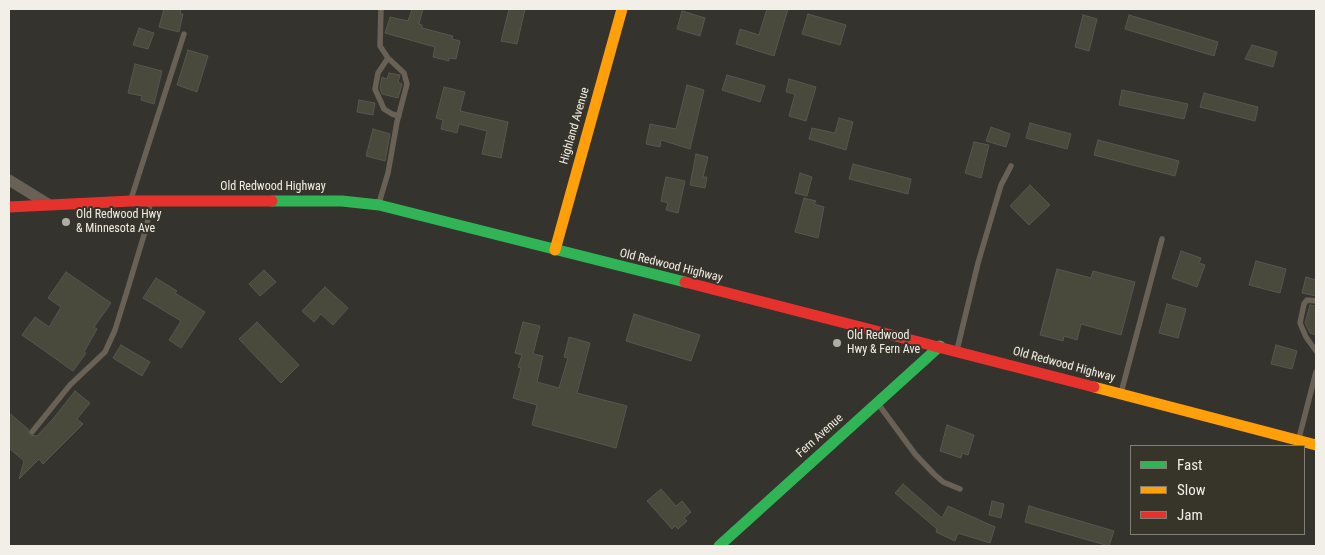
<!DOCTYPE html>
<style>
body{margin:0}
#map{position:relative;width:1325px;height:555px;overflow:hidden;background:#34332d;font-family:"Roboto Condensed",sans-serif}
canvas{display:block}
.frame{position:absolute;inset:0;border:10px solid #f1efe8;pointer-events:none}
.legend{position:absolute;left:1130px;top:445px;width:175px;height:90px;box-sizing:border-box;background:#37342a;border:1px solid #817f76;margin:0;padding:6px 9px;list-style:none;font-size:15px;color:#f1efe8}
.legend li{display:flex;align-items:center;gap:10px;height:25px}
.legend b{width:25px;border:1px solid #817f76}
</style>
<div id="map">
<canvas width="1325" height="555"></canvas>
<div class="frame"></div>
<ul class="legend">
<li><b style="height:6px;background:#30b455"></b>Fast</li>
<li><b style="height:6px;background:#ff9f0a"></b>Slow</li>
<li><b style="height:6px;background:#e5322d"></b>Jam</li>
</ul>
</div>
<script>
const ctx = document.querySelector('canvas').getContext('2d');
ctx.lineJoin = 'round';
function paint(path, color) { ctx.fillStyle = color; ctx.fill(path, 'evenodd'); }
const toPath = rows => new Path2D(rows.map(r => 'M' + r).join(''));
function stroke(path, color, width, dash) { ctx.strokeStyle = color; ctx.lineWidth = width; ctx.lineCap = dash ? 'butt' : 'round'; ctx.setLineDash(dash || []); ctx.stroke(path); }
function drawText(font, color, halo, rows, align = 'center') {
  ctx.font = font + ' "Roboto Condensed",sans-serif'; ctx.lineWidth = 4; ctx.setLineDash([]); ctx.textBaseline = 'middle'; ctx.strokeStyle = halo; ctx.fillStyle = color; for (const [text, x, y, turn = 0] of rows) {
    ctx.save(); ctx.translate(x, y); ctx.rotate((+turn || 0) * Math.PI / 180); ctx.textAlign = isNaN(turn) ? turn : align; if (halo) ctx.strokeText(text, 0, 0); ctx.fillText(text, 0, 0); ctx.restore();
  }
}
const building = toPath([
 [164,9,181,9,180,14,183,14,179,32,159,27,164,9],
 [412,9,423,9,419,24,422,25,422,28,453,36,452,39,460,41,456,59,449,58,449,61,433,57,435,47,385,33,390,17,408,21,412,9],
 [509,9,525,9,517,44,501,41,509,9],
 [767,9,788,9,774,56,736,44,740,29,759,35,767,9],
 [682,11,705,18,700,36,677,29,682,11],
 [808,14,846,25,840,45,802,34,808,14],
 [1083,15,1097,19,1089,51,1075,47,1083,15],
 [1129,15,1218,42,1214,56,1125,29,1129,15],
 [139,28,154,33,148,49,133,45,139,28],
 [1252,45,1277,52,1273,67,1245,59,1252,45],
 [188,50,208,56,197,92,177,85,188,50],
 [135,64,162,71,154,104,141,100,142,96,128,93,135,64],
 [389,73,400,75,398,82,402,84,398,98,382,94,380,88,382,77,387,79,389,73],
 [727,75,765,86,760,102,722,90,727,75],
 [789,79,816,87,806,121,789,116,795,94,786,92,789,79],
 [687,85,704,90,690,149,661,140,660,147,646,144,650,124,676,129,687,85],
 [444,87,465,92,460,111,508,122,501,158,482,154,487,131,459,124,457,133,441,129,443,120,436,118,444,87],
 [1122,90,1188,104,1184,119,1119,105,1122,90],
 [1204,93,1258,107,1255,121,1200,107,1204,93],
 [359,100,375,103,373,115,357,112,359,100],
 [839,118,853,122,846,150,809,139,812,128,835,133,839,118],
 [1030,123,1071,134,1067,149,1026,138,1030,123],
 [991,127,1010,134,1006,147,986,141,991,127],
 [373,129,390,134,385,161,366,156,373,129],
 [1098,140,1179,161,1175,176,1094,155,1098,140],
 [974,142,989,145,981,178,965,173,974,142],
 [696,154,708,157,703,177,707,177,705,188,690,185,696,154],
 [853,164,911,179,908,194,849,179,853,164],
 [800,173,812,177,807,196,795,193,800,173],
 [666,177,685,181,678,213,666,210,668,203,661,201,666,177],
 [1030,185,1050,205,1029,225,1010,206,1030,185],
 [804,198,816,201,814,204,824,207,818,238,795,232,804,198],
 [1181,251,1201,258,1199,263,1205,265,1197,287,1172,278,1181,251],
 [1256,261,1286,269,1280,293,1249,285,1256,261],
 [1057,269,1091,278,1093,271,1135,282,1121,335,1081,324,1077,340,1064,336,1063,341,1040,335,1057,269],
 [264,270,276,282,260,296,249,284,264,270],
 [66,272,111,303,94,327,97,329,84,352,86,353,73,371,22,335,35,317,49,327,61,307,48,298,66,272],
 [1306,277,1316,280,1316,296,1302,293,1306,277],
 [156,278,177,291,175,293,205,312,181,348,169,340,181,321,143,298,156,278],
 [325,287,348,308,333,325,321,314,314,322,302,311,325,287],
 [1167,304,1186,309,1178,338,1159,333,1167,304],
 [1310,305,1316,306,1316,335,1310,333,1305,323,1310,305],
 [634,314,700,335,691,361,626,341,634,314],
 [257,322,299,365,281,383,239,339,257,322],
 [523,322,540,326,533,354,543,356,537,382,559,388,568,358,564,357,569,337,590,343,577,393,627,406,616,448,532,425,537,405,513,398,521,368,518,367,522,355,515,353,523,322],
 [121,345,150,362,142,376,113,358,121,345],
 [1276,345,1297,351,1292,369,1271,364,1276,345],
 [75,391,90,403,77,419,83,424,43,464,39,459,19,479,24,461,9,448,9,413,28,429,29,435,37,436,53,419,75,391],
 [947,425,974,435,968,455,962,453,961,458,940,451,947,425],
 [903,484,942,518,948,506,995,527,990,543,958,533,955,541,936,532,937,529,895,493,903,484],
 [661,489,676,506,682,501,691,512,684,518,687,521,678,529,675,526,672,529,647,501,661,489],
 [992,501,1004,504,1001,518,989,515,992,501],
 [1029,506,1114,531,1109,546,1025,522,1029,506]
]);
const lane = toPath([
 [388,58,378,73,375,89,384,109,392,114,399,116],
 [131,199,184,34],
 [379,203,388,173,397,122,407,84,404,73,388,58,380,46,381,9],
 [1316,301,1307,300,1304,304,1300,323,1306,337,1316,351],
 [957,350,978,263,1001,185,1011,166],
 [1121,393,1162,239],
 [879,405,915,454,934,474,943,482,960,489],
 [32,432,70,385,105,352,115,330,128,288,147,225,150,203],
 [1299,438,1316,372]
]);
const street = toPath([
 [9,180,48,204]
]);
const fast = toPath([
 [272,201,342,201,379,205,685,282],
 [719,546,940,346]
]);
const slow = toPath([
 [555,250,622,9],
 [1094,387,1316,445]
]);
const jam = toPath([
 [9,207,131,201,272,201],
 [685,282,1094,387]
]);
const markers = [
 [66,222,5,"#afada7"],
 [837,343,5,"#afada7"]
];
const streetNames = [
 ["Highland Avenue",575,126,-74],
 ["Old Redwood Highway",273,187],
 ["Old Redwood Highway",671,266,14],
 ["Old Redwood Highway",1064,365,15],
 ["Fern Avenue",820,436,-42]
];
const poiNames = [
 ["Old Redwood Hwy",76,215],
 ["& Minnesota Ave",76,229],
 ["Old Redwood",847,336],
 ["Hwy & Fern Ave",847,350]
];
paint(building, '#49493c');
stroke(building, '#575752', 1);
stroke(lane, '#696056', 5.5);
stroke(street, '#696056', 11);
stroke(fast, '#30b455', 11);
stroke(slow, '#ff9f0a', 11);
stroke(jam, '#e5322d', 11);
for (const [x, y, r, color] of markers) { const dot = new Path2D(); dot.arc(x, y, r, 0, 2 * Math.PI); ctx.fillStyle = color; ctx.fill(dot); stroke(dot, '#37342a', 2); }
drawText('12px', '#f1efe8', '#37342a', streetNames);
drawText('12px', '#f1efe8', '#37342a', poiNames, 'left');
</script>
